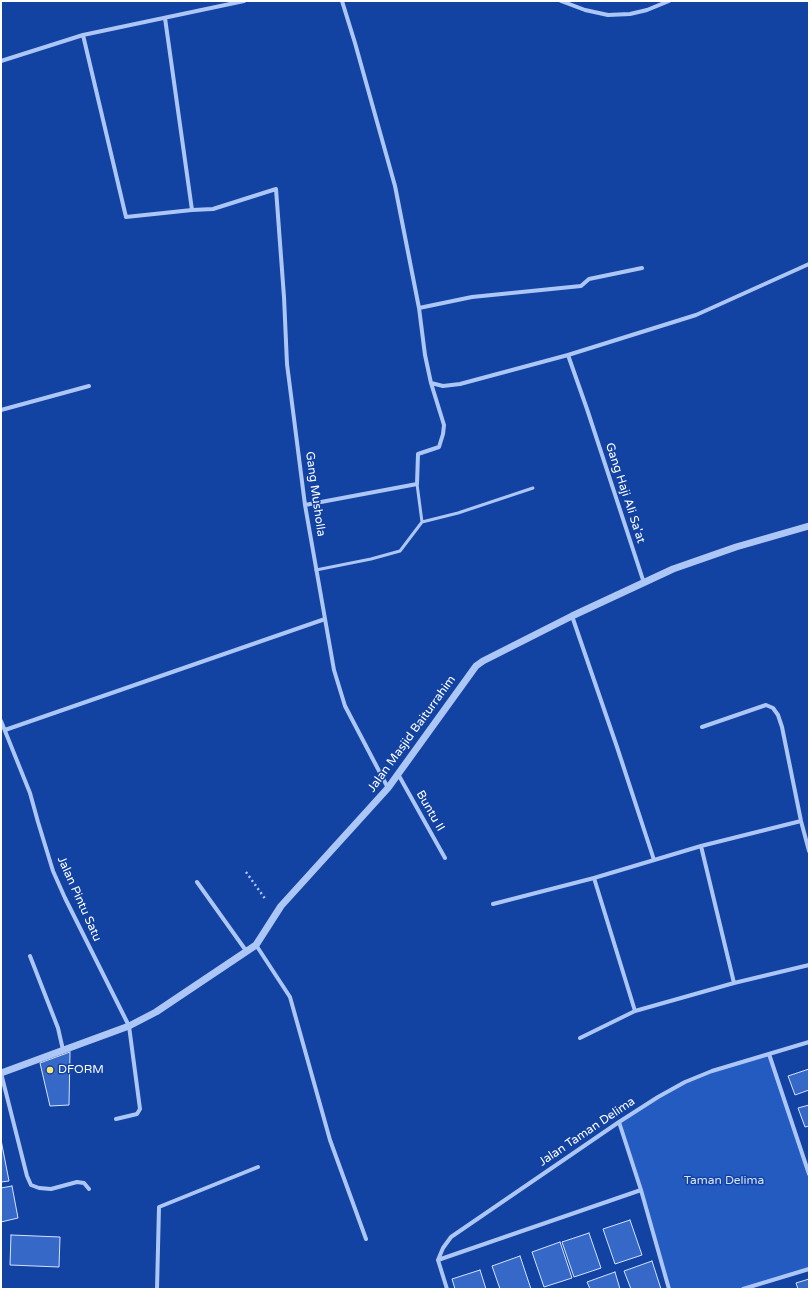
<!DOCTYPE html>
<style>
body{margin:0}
#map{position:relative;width:810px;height:1290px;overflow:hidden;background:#1242a2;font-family:"Varela Round",sans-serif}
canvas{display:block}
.frame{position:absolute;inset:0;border:2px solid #fff;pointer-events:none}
</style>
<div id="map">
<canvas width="810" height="1290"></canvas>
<div class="frame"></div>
</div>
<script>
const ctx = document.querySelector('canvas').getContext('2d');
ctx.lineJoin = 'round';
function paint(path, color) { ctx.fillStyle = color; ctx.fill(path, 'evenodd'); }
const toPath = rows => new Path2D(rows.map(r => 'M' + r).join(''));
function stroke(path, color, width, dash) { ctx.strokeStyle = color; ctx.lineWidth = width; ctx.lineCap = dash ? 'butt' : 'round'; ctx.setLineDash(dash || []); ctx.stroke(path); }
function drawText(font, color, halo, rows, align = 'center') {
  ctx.font = font + ' "Varela Round",sans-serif'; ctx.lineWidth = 3; ctx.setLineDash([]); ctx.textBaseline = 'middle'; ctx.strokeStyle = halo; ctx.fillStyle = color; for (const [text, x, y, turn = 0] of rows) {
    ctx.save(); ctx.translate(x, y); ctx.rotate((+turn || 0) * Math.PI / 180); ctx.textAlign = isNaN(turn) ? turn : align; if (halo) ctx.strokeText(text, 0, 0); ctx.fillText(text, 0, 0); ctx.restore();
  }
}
const green = toPath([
 [769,1054,809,1174,809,1269,743,1289,669,1289,619,1122,685,1082]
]);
const building = toPath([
 [70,1052,69,1105,50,1106,40,1063,70,1052],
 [809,1069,809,1090,795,1095,788,1076,809,1069],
 [809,1105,809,1126,805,1127,798,1108,809,1105],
 [1,1140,9,1181,1,1182,1,1140],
 [12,1186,18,1218,1,1222,1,1188,12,1186],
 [630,1220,642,1255,615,1264,603,1229,630,1220],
 [589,1233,601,1268,574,1277,562,1242,589,1233],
 [11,1235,60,1237,59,1267,10,1265,11,1235],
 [560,1242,572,1278,544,1287,532,1252,560,1242],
 [520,1256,531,1289,500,1289,492,1266,520,1256],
 [652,1261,661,1289,631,1289,624,1271,652,1261],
 [480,1270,486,1289,455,1289,452,1279,480,1270],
 [615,1272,620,1289,590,1289,587,1282,615,1272],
 [809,1279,809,1289,798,1289,796,1283,809,1279]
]);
const path = toPath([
 [246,872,266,900]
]);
const service = toPath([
 [417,484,422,522],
 [316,570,371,559,400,551,422,522,458,513,533,488]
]);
const minor = toPath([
 [561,1,585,10,608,15,630,14,647,10,669,1],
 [165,18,192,210,213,209,276,189,284,297,287,364,305,505,334,670,345,706,388,788],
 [83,35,126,217,192,210],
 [1,61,83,35,244,1],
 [419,308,472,297,581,286,589,279,642,268],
 [568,355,587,409,644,583],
 [431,383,443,386,460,384,568,355,696,315,809,264],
 [1,410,89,386],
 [305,505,417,484,418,454,439,447,443,434,444,425,431,383,425,355,419,308,395,186,355,43,342,1],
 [572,616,617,747,654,860],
 [1,721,30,793,38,822,53,871,65,898,129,1026,140,1109,137,1114,116,1119],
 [702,727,766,705,773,708,778,715,782,727,801,821,809,851],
 [5,730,325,619],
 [398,774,445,858],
 [701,846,734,983,809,965],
 [594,878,635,1011,734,983],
 [197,882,247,952],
 [493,904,594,878,701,846,801,821],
 [256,945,290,997,330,1140,366,1239],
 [30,956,58,1028,63,1050],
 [580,1038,635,1011],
 [769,1054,809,1174],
 [1,1073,27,1176,31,1185,39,1188,51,1189,77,1182,84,1183,89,1189],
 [619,1122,641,1190,669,1289],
 [438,1260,443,1248,451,1237,619,1122,658,1097,685,1082,712,1071,809,1042],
 [438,1260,641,1190],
 [438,1260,447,1289],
 [157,1289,159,1207,258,1167],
 [743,1289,809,1269]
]);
const tertiary = toPath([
 [1,1073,129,1026,156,1012,256,945,281,906,388,788,476,666,483,661,572,616,673,569,736,547,809,526]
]);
const markers = [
 [50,1070,4,"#ffe470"]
];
const streetNames = [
 ["Gang Haji Ali Sa'at",625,493,72],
 ["Gang Musholla",315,494,82],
 ["Jalan Masjid Baiturrahim",412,734,-54],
 ["Buntu II",430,811,60],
 ["Jalan Pintu Satu",79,899,66],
 ["Jalan Taman Delima",587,1132,-34]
];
const poiNames = [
 ["DFORM",58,1070]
];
const parkNames = [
 ["Taman Delima",724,1181]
];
paint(green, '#245bc1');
paint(building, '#3668c7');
stroke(building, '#d5e3fe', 1);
stroke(path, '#acc6f5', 2.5, [2, 3]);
stroke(service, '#acc6f5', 3);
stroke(minor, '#acc6f5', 4);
stroke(tertiary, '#acc6f5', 7);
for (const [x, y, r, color] of markers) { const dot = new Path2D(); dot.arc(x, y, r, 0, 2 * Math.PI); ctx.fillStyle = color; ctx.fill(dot); stroke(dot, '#1242a2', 1.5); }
drawText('12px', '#fff', '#1242a2', streetNames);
drawText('12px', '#fff', '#1242a2', poiNames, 'left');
drawText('12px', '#d5e3fe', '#1242a2', parkNames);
</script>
